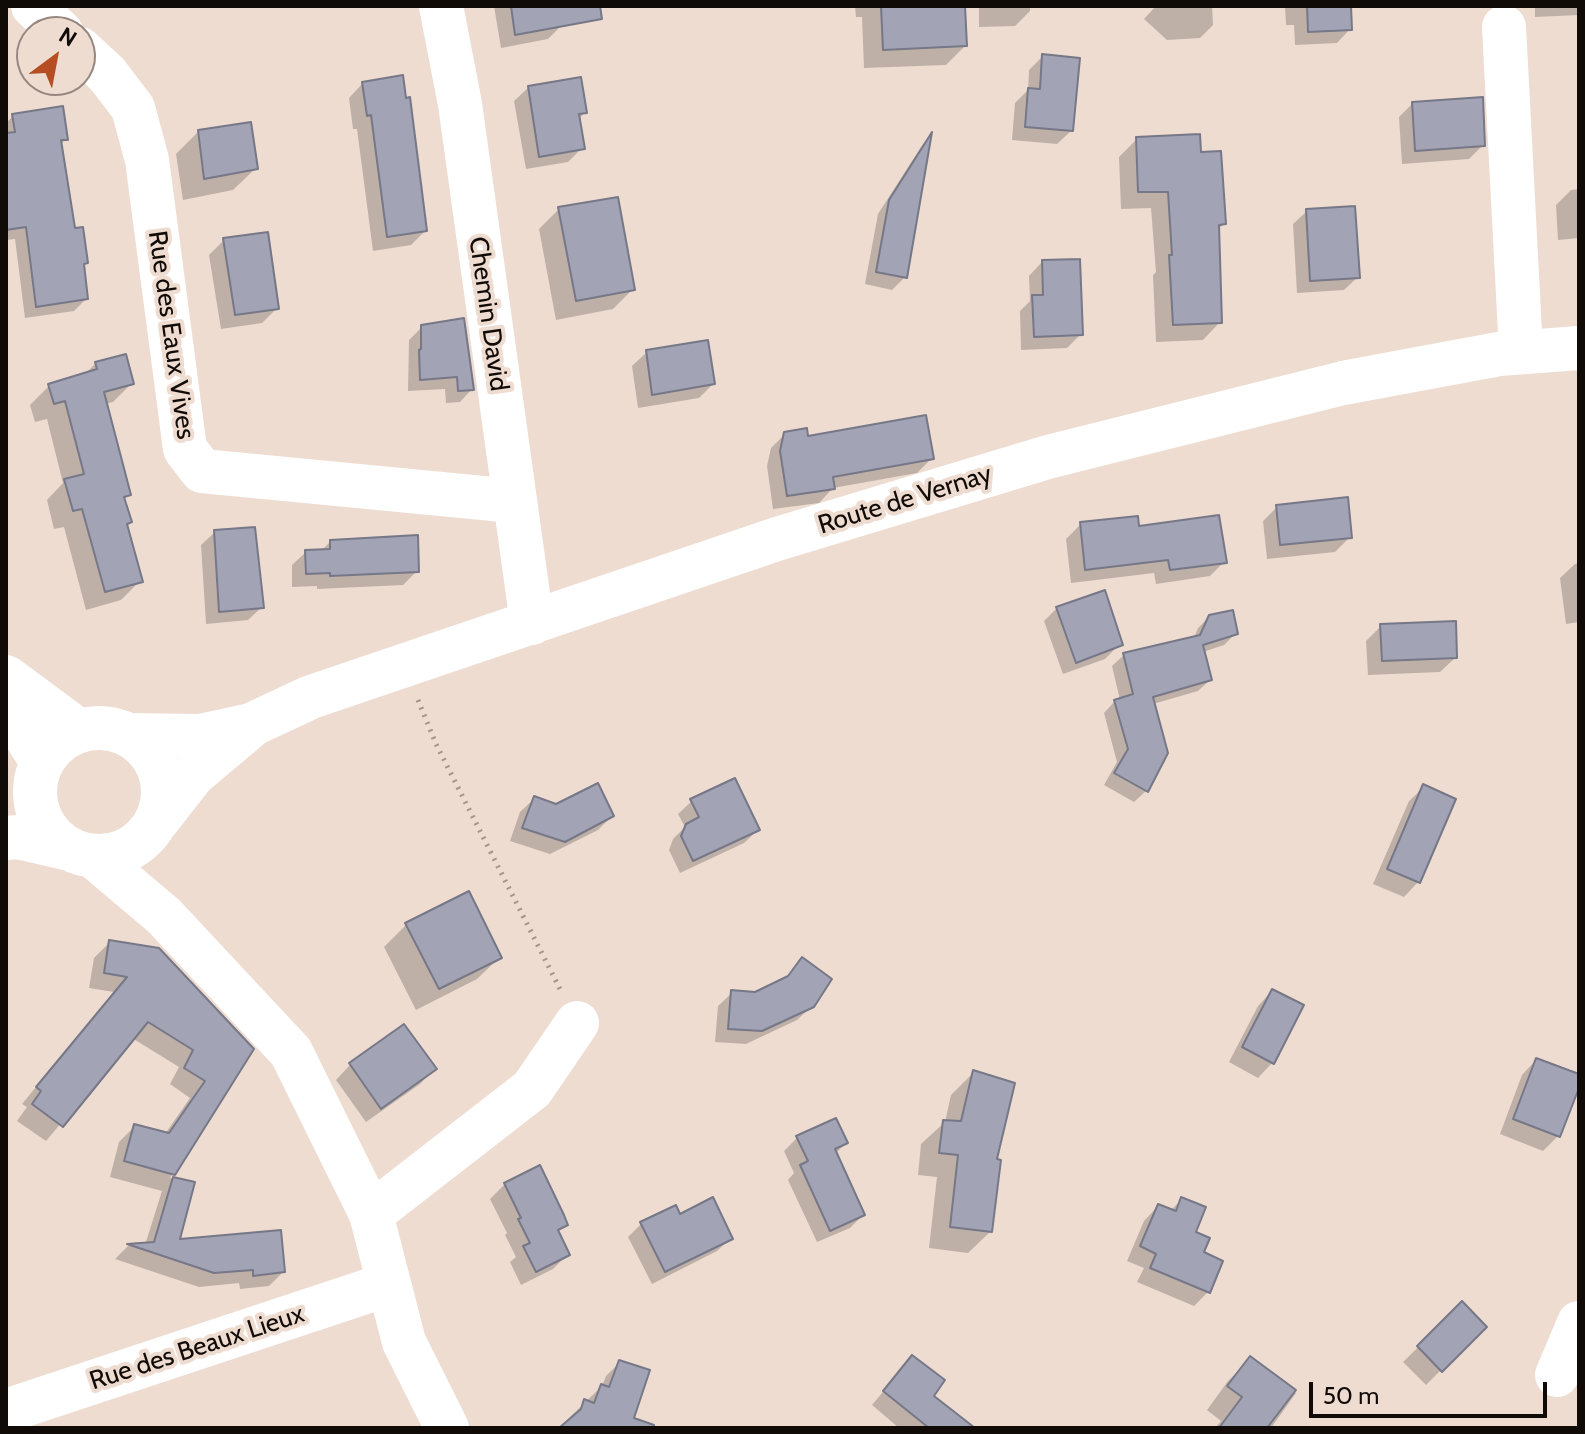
<!DOCTYPE html>
<style>
body{margin:0}
#map{position:relative;width:1585px;height:1434px;overflow:hidden;background:#eedcd1;font-family:Cabin,sans-serif}
canvas{display:block}
.frame{position:absolute;inset:0;border:8px solid #110b08;pointer-events:none}
.north{position:absolute;left:16px;top:16px;width:80px;height:80px;box-sizing:border-box;background:#eedcd1;border:2px solid #968881;border-radius:50%;rotate:32deg;font-size:22px;font-weight:700;line-height:32px;text-align:center;color:#110b08}
.north::after{content:'';display:block;margin:auto;width:28px;height:36px;background:#b54f23;clip-path:polygon(50% 0,100% 100%,50% 72%,0 100%)}
.scale{position:absolute;left:1309px;top:1382px;width:238px;height:36px;box-sizing:border-box;border:4px solid #110b08;border-top:0;padding-left:10px;font-size:24px;line-height:28px;white-space:nowrap;color:#110b08;-webkit-text-stroke:6px #eedcd1;paint-order:stroke}
</style>
<div id="map">
<canvas width="1585" height="1434"></canvas>
<div class="frame"></div>
<div class="north">N</div>
<div class="scale">50 m</div>
</div>
<script>
const ctx = document.querySelector('canvas').getContext('2d');
ctx.lineJoin = 'round';
function paint(path, color) { ctx.fillStyle = color; ctx.fill(path, 'evenodd'); }
const toPath = rows => new Path2D(rows.map(r => 'M' + r).join(''));
function stroke(path, color, width, dash) { ctx.strokeStyle = color; ctx.lineWidth = width; ctx.lineCap = dash ? 'butt' : 'round'; ctx.setLineDash(dash || []); ctx.stroke(path); }
function drawText(font, color, halo, rows, align = 'center') {
  ctx.font = font + ' Cabin,sans-serif'; ctx.lineWidth = 8; ctx.setLineDash([]); ctx.textBaseline = 'middle'; ctx.strokeStyle = halo; ctx.fillStyle = color; for (const [text, x, y, turn = 0] of rows) {
    ctx.save(); ctx.translate(x, y); ctx.rotate((+turn || 0) * Math.PI / 180); ctx.textAlign = isNaN(turn) ? turn : align; if (halo) ctx.strokeText(text, 0, 0); ctx.fillText(text, 0, 0); ctx.restore();
  }
}
const shadow = toPath([
 [494,6,559,6,562,25,548,39,501,48],
 [855,6,963,6,965,46,946,65,864,68,862,17,856,17],
 [979,6,1030,6,1030,11,1015,26,979,27],
 [1156,6,1212,6,1213,25,1200,38,1167,40,1144,19],
 [1285,6,1349,6,1350,29,1337,43,1295,45,1294,25,1286,25],
 [1535,6,1579,6,1579,15,1535,17],
 [1043,56,1071,131,1057,144,1012,140,1015,103,1028,90,1029,70],
 [363,83,425,231,411,245,373,251,357,129,353,129,349,98],
 [529,87,585,112,578,120,582,148,568,162,526,169,514,101],
 [1413,103,1483,145,1469,159,1402,164,1399,117],
 [13,116,66,139,60,145,74,231,85,263,82,266,86,299,74,311,25,318,15,239,6,240,6,123],
 [199,131,256,168,233,190,183,200,176,154],
 [930,138,905,277,892,290,865,284,878,214,921,147],
 [1137,139,1199,154,1224,224,1217,230,1220,322,1203,340,1156,342,1153,275,1156,272,1151,208,1121,209,1119,157],
 [1579,189,1579,238,1558,240,1556,205,1571,190],
 [559,209,633,289,613,309,556,320,539,229],
 [1307,211,1358,277,1344,290,1297,293,1293,224],
 [224,240,277,308,262,323,221,329,209,255],
 [1042,262,1081,334,1067,348,1021,350,1020,311,1030,301,1029,276],
 [422,327,472,389,460,402,446,403,445,389,408,391,409,340],
 [647,352,713,384,699,398,638,408,632,366],
 [96,363,132,383,113,402,105,404,128,495,123,500,130,522,125,526,140,581,121,600,86,610,64,527,54,529,47,500,63,483,47,419,35,422,30,405,49,386,84,375],
 [785,434,806,438,932,458,917,473,833,488,819,503,773,509,767,466,771,448],
 [1277,507,1350,537,1335,552,1267,559,1263,521],
 [1081,524,1137,528,1224,562,1210,576,1156,584,1154,573,1071,583,1066,539],
 [215,532,262,607,248,620,206,624,201,545],
 [330,542,417,571,403,585,317,589,317,586,292,587,292,565,306,552,321,551],
 [1579,563,1579,622,1566,624,1560,578,1575,564],
 [1057,608,1118,646,1105,659,1063,674,1044,621],
 [1210,616,1236,633,1224,645,1203,652,1210,680,1198,691,1153,704,1166,753,1146,791,1134,802,1104,785,1117,762,1104,713,1115,701,1120,700,1112,666,1124,655,1194,638,1198,628],
 [1381,626,1455,658,1440,672,1368,675,1366,641],
 [1424,787,1418,882,1404,897,1373,884,1409,801],
 [534,799,556,806,612,816,598,830,550,854,510,841,520,812],
 [692,801,758,830,744,843,680,873,669,850,673,839,685,827,678,814],
 [407,924,500,957,477,979,416,1010,384,947],
 [110,942,252,1050,170,1178,192,1184,177,1242,283,1272,269,1286,240,1289,239,1283,199,1287,115,1259,128,1246,145,1245,162,1191,110,1177,119,1142,135,1126,165,1134,190,1098,170,1084,179,1067,132,1038,46,1141,17,1121,27,1107,22,1104,114,992,89,988,94,958],
 [802,959,812,1006,797,1020,746,1044,715,1042,718,1006,732,993,755,994,783,981],
 [1272,991,1272,1063,1258,1078,1229,1062,1258,1006],
 [404,1027,434,1069,420,1084,366,1122,336,1080,350,1065],
 [1536,1060,1579,1076,1579,1082,1558,1136,1543,1151,1500,1134,1522,1075],
 [973,1073,994,1161,991,1231,968,1253,929,1248,937,1177,918,1175,921,1144,945,1122,951,1095],
 [797,1138,846,1143,835,1154,863,1215,850,1228,817,1242,788,1180,794,1173,784,1151],
 [505,1184,565,1225,557,1233,568,1254,553,1269,521,1285,510,1262,516,1257,505,1235,507,1233,490,1199],
 [1182,1199,1202,1253,1208,1292,1194,1306,1137,1282,1144,1268,1127,1261,1144,1221,1158,1206,1170,1211],
 [679,1216,731,1238,717,1251,652,1284,628,1237,641,1224],
 [1462,1304,1484,1327,1426,1385,1403,1362],
 [912,1357,931,1396,970,1428,899,1428,872,1405],
 [1250,1359,1296,1393,1271,1428,1215,1428,1221,1421,1207,1410,1228,1381],
 [620,1362,628,1428,563,1428,571,1416,602,1386,606,1376]
]);
const building = toPath([
 [511,6,600,6,602,19,515,35,511,6],
 [881,6,965,6,967,46,883,50,881,6],
 [1307,6,1351,6,1352,30,1308,32,1307,6],
 [1042,54,1080,58,1073,131,1025,127,1028,88,1040,89,1042,54],
 [403,75,406,98,410,97,427,231,387,237,371,115,367,116,362,82,403,75],
 [581,77,587,113,579,114,585,149,539,157,528,86,581,77],
 [1483,97,1485,146,1415,151,1412,102,1483,97],
 [63,106,68,140,61,140,75,228,83,227,88,263,84,264,88,299,36,307,26,227,6,230,6,133,15,132,12,114,63,106],
 [251,122,258,169,204,179,198,130,251,122],
 [932,132,907,278,876,272,889,200,932,132],
 [1200,134,1201,152,1221,151,1226,224,1219,225,1222,323,1173,325,1169,255,1172,255,1168,192,1138,192,1136,137,1200,134],
 [618,197,635,290,576,301,558,207,618,197],
 [1355,206,1360,278,1310,281,1306,209,1355,206],
 [268,232,279,309,235,315,223,238,268,232],
 [1080,259,1083,335,1034,337,1032,295,1043,295,1042,260,1080,259],
 [464,318,474,390,458,391,457,377,420,380,419,350,421,349,421,325,464,318],
 [708,340,715,384,652,395,646,350,708,340],
 [126,354,134,384,104,392,131,495,124,497,132,522,127,524,143,582,105,592,82,509,73,511,64,479,84,474,65,401,54,404,48,384,97,369,95,362,126,354],
 [926,415,934,459,833,477,835,489,787,496,780,451,784,432,807,428,808,436,926,415],
 [1348,497,1352,538,1280,545,1276,505,1348,497],
 [1219,515,1227,563,1170,570,1168,560,1085,570,1080,522,1138,516,1139,526,1219,515],
 [255,527,264,608,219,612,214,530,255,527],
 [418,535,419,572,330,576,330,573,306,574,305,550,330,549,330,540,418,535],
 [1105,590,1123,645,1076,663,1056,607,1105,590],
 [1233,610,1238,634,1203,645,1212,680,1153,697,1168,753,1148,792,1114,773,1128,749,1114,700,1133,694,1123,653,1200,635,1209,615,1233,610],
 [1456,621,1457,658,1382,661,1380,624,1456,621],
 [735,778,760,830,693,861,681,836,686,824,699,817,690,799,735,778],
 [598,783,614,816,565,842,522,828,534,796,556,804,598,783],
 [1423,784,1456,799,1420,883,1387,869,1423,784],
 [469,891,502,958,439,989,405,923,469,891],
 [109,940,159,948,254,1049,175,1175,124,1161,134,1124,169,1133,205,1081,184,1068,193,1050,148,1022,63,1127,32,1104,41,1091,36,1087,127,977,104,973,109,940],
 [802,957,832,979,814,1007,762,1031,728,1029,731,990,755,992,788,976,802,957],
 [1272,989,1304,1005,1274,1064,1242,1047,1272,989],
 [404,1024,437,1069,381,1109,349,1063,404,1024],
 [1536,1058,1579,1074,1579,1088,1560,1137,1513,1119,1536,1058],
 [973,1070,1015,1083,997,1159,1001,1160,992,1232,950,1227,958,1155,939,1153,943,1120,961,1121,973,1070],
 [836,1118,848,1143,835,1149,865,1215,830,1231,800,1165,808,1161,796,1136,836,1118],
 [540,1165,564,1215,568,1225,558,1230,570,1255,536,1272,523,1246,530,1243,518,1219,521,1218,504,1183,540,1165],
 [173,1177,195,1182,180,1239,281,1230,285,1272,253,1276,253,1270,214,1273,127,1244,154,1242,173,1177],
 [713,1197,733,1239,665,1272,640,1222,676,1205,680,1214,713,1197],
 [1181,1197,1206,1207,1196,1232,1210,1238,1204,1252,1223,1261,1210,1293,1150,1268,1156,1254,1140,1246,1158,1204,1176,1211,1181,1197],
 [1462,1301,1487,1327,1442,1372,1417,1346,1462,1301],
 [912,1355,945,1380,934,1396,975,1428,929,1428,883,1391,912,1355],
 [1250,1356,1296,1390,1267,1428,1219,1428,1242,1397,1227,1386,1250,1356],
 [619,1360,650,1370,634,1418,654,1425,653,1428,559,1428,581,1409,584,1399,594,1403,601,1384,609,1387,619,1360]
]);
const path = toPath([
 [418,700,436,744,562,993]
]);
const minor = toPath([
 [33,6,61,32],
 [441,6,460,104,532,623],
 [1504,27,1521,352],
 [80,49,107,74,133,108,147,160,185,449,202,471,514,501],
 [6,677,79,731],
 [6,705,42,762],
 '35 792a64 64 0 1 1 128 0a64 64 0 1 1-128 0Z',
 [128,735,200,736,251,725,311,697,777,539,1048,457,1343,383,1499,354,1579,348],
 [157,821,193,775,250,727],
 [6,838,18,837,70,849],
 [93,856,164,916,291,1052,371,1214,404,1342,447,1428],
 [371,1214,532,1089,577,1023],
 [1557,1375,1579,1323],
 [6,1411,389,1284]
]);
const streetNames = [
 ["Chemin David",488,314,82],
 ["Rue des Eaux Vives",171,335,82],
 ["Route de Vernay",905,500,-17],
 ["Rue des Beaux Lieux",197,1348,-18]
];
paint(shadow, '#0003');
paint(building, '#a2a3b4');
stroke(building, '#767787', 2);
stroke(path, '#a4968d', 5, [2, 6]);
stroke(minor, '#fff', 44);
drawText('26px', '#110b08', '#eedcd1', streetNames);
</script>
